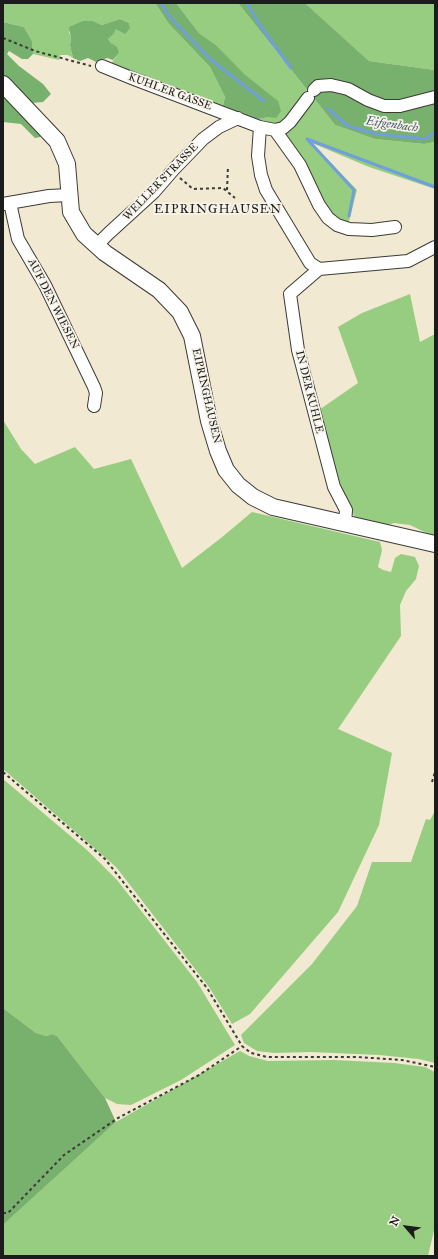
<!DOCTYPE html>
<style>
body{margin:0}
#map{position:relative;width:438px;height:1259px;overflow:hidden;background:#f1e9d1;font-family:"IM FELL Great Primer",serif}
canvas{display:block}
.frame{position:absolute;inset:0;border:4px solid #1c1c1c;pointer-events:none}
.north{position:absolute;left:386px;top:1207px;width:40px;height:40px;-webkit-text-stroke:3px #f7f3e8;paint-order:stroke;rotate:298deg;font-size:11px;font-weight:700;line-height:16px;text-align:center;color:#1c1c1c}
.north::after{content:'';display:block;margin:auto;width:14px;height:18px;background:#1c1c1c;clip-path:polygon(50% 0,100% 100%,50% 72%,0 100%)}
</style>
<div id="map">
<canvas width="438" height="1259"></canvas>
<div class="frame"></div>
<div class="north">N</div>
</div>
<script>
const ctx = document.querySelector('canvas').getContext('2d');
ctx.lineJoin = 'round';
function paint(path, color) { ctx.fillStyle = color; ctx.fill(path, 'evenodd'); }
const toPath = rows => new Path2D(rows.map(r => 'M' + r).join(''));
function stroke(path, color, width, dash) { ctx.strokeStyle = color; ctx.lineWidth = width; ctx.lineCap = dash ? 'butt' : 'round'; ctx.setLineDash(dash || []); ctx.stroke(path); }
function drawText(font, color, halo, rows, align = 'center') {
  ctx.font = font + ' "IM FELL Great Primer",serif'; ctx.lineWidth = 3.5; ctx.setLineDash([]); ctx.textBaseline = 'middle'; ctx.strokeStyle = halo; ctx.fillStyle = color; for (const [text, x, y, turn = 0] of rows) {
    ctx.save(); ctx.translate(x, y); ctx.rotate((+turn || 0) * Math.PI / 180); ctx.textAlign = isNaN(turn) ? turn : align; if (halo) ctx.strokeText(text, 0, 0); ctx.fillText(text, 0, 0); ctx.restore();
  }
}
const green = toPath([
 [3,3,155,3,169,24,210,67,225,97,223,106,110,65,119,53,108,39,114,34,116,29,130,28,129,23,120,19,102,25,93,21,69,32,71,37,70,45,73,58,68,55,60,55,59,60,33,54,32,41,24,27,3,22],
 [176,3,238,3,307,90,283,121,275,124,258,119,269,117,243,74,216,45,199,33],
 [305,3,435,3,435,70,369,61],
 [311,95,335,125,375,139,424,144,435,142,435,189,369,167,312,143,357,190,348,225,337,222,281,136],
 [410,294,420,342,435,334,435,537,410,525,394,523,388,525,355,517,341,495,316,412,358,383,338,327,362,313],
 [3,420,21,449,35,464,75,447,94,469,131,459,182,568,221,538,252,512,380,542,382,550,378,567,383,570,391,572,395,558,401,554,415,557,419,566,416,579,406,591,400,605,401,636,338,729,392,753,379,825,338,912,250,1014,232,1024,209,987,116,867,3,769],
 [3,779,87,850,117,880,197,982,235,1045,181,1080,131,1105,117,1104,105,1098,57,1036,52,1034,46,1036,36,1033,3,1008],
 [435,811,435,1063,419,1059,379,1055,311,1052,274,1053,257,1051,244,1043,241,1035,312,964,357,906,372,862,411,862,426,819,430,820],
 [240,1051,249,1056,268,1061,334,1060,394,1063,425,1067,435,1072,435,1226,428,1256,3,1256,3,1225,116,1122]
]);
const forest = toPath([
 [155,3,176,3,199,33,216,45,244,74,278,101,281,111,276,118,269,117,258,119,223,106,225,97,210,67,169,24],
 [238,3,305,3,369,61,435,70,435,142,424,144,375,139,335,125],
 [120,19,129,23,130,28,125,34,116,29,114,34,108,39,111,43,117,47,119,53,113,60,107,58,96,62,88,58,80,61,73,58,70,45,71,38,69,27,83,21,93,21,102,25],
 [3,22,24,27,32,41,33,54,28,59,22,59,9,51,7,54,19,66,43,84,51,94,43,102,32,103,18,93,22,117,35,129,38,128,42,134,40,137,35,138,21,124,3,122],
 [3,1008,36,1033,46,1036,52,1034,57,1036,105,1098,116,1122,3,1225]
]);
const stream = toPath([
 [161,3,168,15,210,59,264,101],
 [247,3,259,24,291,68],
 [328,109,348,126,376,134,426,139,435,132],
 [307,139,435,187],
 [308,140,354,190,349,216]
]);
const path = toPath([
 [3,38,35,51,91,66],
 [180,178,193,189,223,188,235,198],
 [227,190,228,166],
 [3,772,105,859,207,988,242,1046,251,1053,267,1057,357,1057,402,1060,435,1067],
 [432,782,435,772],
 [3,1213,8,1213,64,1155,118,1118,199,1075,242,1046]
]);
const minor = toPath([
 [102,66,134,79,260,127,275,130,283,128,290,122,308,98],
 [314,90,318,86,331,85,348,89,368,100,384,106,400,106,435,97],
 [260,127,258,156,261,175,266,190,310,263,319,269],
 [275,130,300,165,319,205,328,218,337,225,349,229,372,230,395,227],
 [10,203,18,239,45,285,94,387,96,393,94,406],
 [3,204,49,196,69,195],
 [96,246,109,233,154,192,173,170,203,139,219,127,238,118],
 [345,524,346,510,334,487,298,350,290,294,319,269,408,261,435,247]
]);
const major = toPath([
 [3,84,57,141,67,164,71,212,84,234,105,253,159,290,180,312,192,336,209,421,218,451,226,470,238,485,253,497,273,507,435,544]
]);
const streetNames = [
 ["KUHLER GASSE",170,92,20],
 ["WELLER STRASSE",161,182,-46],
 ["AUF DEN WIESEN",53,304,63],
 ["IN DER KUHLE",309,392,76],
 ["EIPRINGHAUSEN",206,396,77]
];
const waterNames = [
 ["Eifgenbach",392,125,8]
];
const quarterNames = [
 ["EIPRINGHAUSEN",218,210]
];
paint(green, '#96cd80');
paint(forest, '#78b06e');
stroke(stream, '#709fd9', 3);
stroke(minor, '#3c3b37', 14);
stroke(major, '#3c3b37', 18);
stroke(path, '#3c3b37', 2, [3, 3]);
stroke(minor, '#fff', 12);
stroke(major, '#fff', 16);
drawText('11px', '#1c1c1c', '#f7f3e8', streetNames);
drawText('italic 12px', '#425771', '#f7f3e8', waterNames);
ctx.letterSpacing = '1px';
drawText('13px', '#1c1c1c', '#f7f3e8', quarterNames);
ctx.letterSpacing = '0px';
</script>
